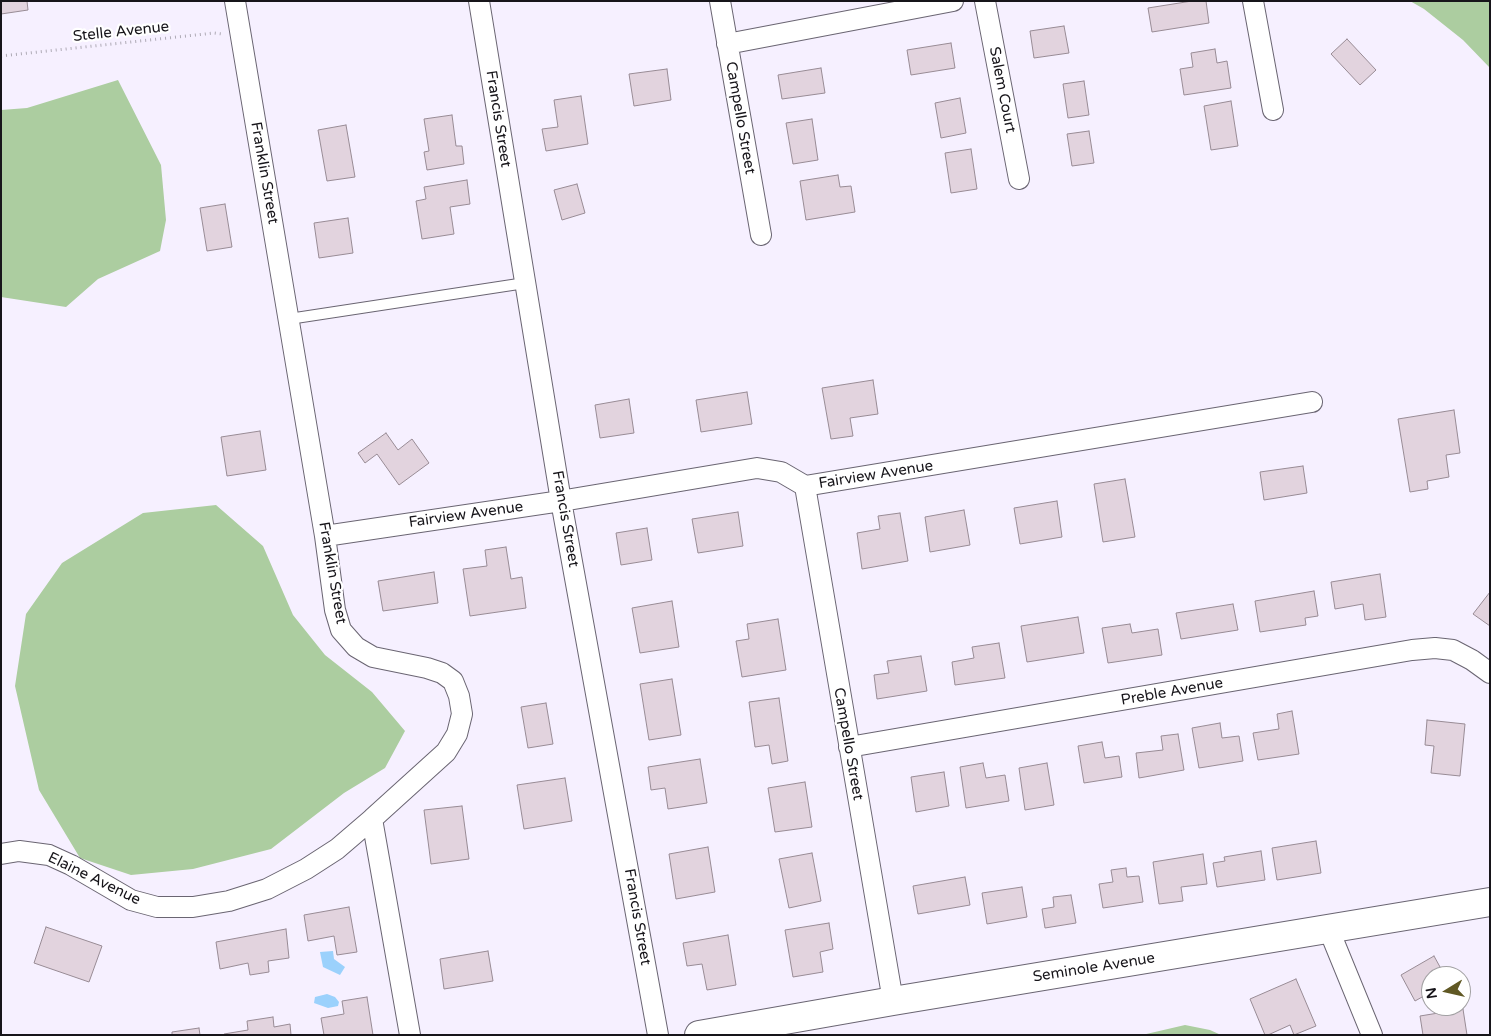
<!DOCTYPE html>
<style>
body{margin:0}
#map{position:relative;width:1491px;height:1036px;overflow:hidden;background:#f6f0ff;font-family:"Varela Round",sans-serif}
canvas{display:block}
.frame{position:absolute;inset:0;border:2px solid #17151a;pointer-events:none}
.north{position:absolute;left:1421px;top:966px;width:50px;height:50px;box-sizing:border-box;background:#fff;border:1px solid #a2a1a3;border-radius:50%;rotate:261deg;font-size:14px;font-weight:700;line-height:20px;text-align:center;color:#17151a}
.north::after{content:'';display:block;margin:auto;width:18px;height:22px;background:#605824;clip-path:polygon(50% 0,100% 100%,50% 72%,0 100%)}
</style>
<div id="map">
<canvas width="1491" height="1036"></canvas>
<div class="frame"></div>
<div class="north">N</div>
</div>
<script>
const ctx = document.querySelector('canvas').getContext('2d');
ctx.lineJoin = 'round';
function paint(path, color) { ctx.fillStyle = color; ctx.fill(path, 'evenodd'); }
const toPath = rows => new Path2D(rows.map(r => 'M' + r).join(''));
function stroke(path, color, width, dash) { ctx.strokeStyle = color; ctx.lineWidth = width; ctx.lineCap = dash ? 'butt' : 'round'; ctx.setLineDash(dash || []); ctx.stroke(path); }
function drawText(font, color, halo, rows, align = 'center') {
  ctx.font = font + ' "Varela Round",sans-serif'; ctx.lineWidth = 4.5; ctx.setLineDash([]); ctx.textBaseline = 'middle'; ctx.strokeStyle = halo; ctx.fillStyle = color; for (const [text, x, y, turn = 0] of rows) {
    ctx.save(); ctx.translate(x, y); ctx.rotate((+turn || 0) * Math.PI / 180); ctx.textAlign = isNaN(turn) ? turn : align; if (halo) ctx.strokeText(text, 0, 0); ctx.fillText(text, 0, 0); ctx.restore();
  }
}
const green = toPath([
 [1410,1,1490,1,1490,68,1463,40,1424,9],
 [118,80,161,165,166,220,160,251,98,279,66,307,1,297,1,110,27,108],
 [216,505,263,546,293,615,325,655,372,692,405,731,385,768,344,793,271,849,193,869,131,875,80,858,39,790,15,686,26,614,62,563,143,513],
 [1185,1025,1210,1030,1221,1035,1142,1035]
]);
const water = toPath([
 [333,951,334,959,345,967,340,975,323,967,320,952],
 [327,994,335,997,339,1002,338,1006,328,1008,314,1003,315,997]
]);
const building = toPath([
 [1,1,27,1,28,10,1,14,1,1],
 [1192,1,1206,1,1209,23,1152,32,1148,8,1192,1],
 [1064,26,1069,53,1034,58,1030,31,1064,26],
 [1347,39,1376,70,1360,85,1331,54,1347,39],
 [951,43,955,68,911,75,907,50,951,43],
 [1215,49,1217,63,1227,61,1231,88,1184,95,1180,69,1193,67,1191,53,1215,49],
 [821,68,825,93,782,99,778,75,821,68],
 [667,69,671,100,634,106,629,74,667,69],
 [1084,81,1089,115,1068,118,1063,84,1084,81],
 [581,96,588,144,546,151,542,129,558,127,554,100,581,96],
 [960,98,966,133,941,138,935,103,960,98],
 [1231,101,1238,146,1211,150,1204,106,1231,101],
 [452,115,456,146,462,146,464,164,427,170,424,152,429,151,424,119,452,115],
 [812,119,818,160,793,164,786,123,812,119],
 [346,125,355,177,327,181,318,130,346,125],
 [1089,131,1094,163,1072,166,1067,134,1089,131],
 [971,149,977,189,951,193,945,153,971,149],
 [838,175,840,187,851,186,855,212,806,220,800,181,838,175],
 [467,180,470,204,450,207,454,234,422,239,416,201,426,199,424,187,467,180],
 [577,184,585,213,562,220,554,190,577,184],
 [225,204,232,247,207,251,200,208,225,204],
 [348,218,353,253,319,258,314,223,348,218],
 [873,380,878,414,850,418,853,436,831,439,822,388,873,380],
 [747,392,752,424,701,432,696,400,747,392],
 [629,399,634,433,600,438,595,405,629,399],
 [1454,410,1460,453,1446,455,1449,477,1427,481,1428,489,1410,492,1398,419,1454,410],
 [260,431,266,470,227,476,221,437,260,431],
 [386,433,398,450,412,439,429,463,399,485,377,454,365,463,358,453,386,433],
 [1303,466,1307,493,1264,500,1260,472,1303,466],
 [1125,479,1135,537,1103,542,1094,484,1125,479],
 [1057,501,1062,537,1020,544,1014,508,1057,501],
 [964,510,970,545,930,552,925,517,964,510],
 [738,512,743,546,698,553,692,519,738,512],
 [900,513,908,561,862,569,857,533,880,529,878,516,900,513],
 [647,528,652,560,621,565,616,533,647,528],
 [506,547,511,579,522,577,526,608,470,616,463,569,487,566,485,550,506,547],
 [434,572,438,603,383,611,378,581,434,572],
 [1380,574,1386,617,1365,620,1363,604,1335,609,1331,582,1380,574],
 [1314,591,1318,616,1305,618,1306,625,1260,632,1255,601,1314,591],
 [1490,592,1490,626,1473,614,1490,592],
 [672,601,679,647,640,653,632,608,672,601],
 [1233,604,1238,630,1181,639,1176,613,1233,604],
 [1078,617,1084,653,1027,662,1021,626,1078,617],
 [778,619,786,670,742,677,736,641,749,639,747,624,778,619],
 [1130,624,1132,633,1158,629,1162,655,1108,663,1102,628,1130,624],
 [999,643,1005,678,955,685,952,662,974,658,972,647,999,643],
 [921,656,927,691,877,699,874,675,889,673,887,661,921,656],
 [672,679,681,735,649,740,640,684,672,679],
 [779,698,788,761,772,764,769,745,755,747,749,702,779,698],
 [546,703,553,744,528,748,521,707,546,703],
 [1292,711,1299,754,1258,760,1253,733,1279,729,1277,714,1292,711],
 [1427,720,1465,724,1460,776,1431,773,1434,746,1425,745,1427,720],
 [1220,723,1222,738,1239,736,1243,761,1199,768,1192,728,1220,723],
 [1178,734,1184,770,1139,778,1136,753,1163,750,1161,736,1178,734],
 [1102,742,1105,758,1119,756,1122,777,1084,783,1078,746,1102,742],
 [700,759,707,803,668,809,665,788,651,790,648,767,700,759],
 [983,763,986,778,1005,775,1009,801,966,808,960,767,983,763],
 [1047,763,1054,805,1025,810,1019,768,1047,763],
 [944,772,949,806,916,812,911,777,944,772],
 [565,778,572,821,524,829,517,785,565,778],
 [805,782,812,827,775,832,768,788,805,782],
 [462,806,469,859,431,864,424,810,462,806],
 [1316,841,1321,873,1277,880,1272,848,1316,841],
 [708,847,715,892,676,899,669,854,708,847],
 [1261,851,1265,880,1217,887,1213,863,1225,861,1224,857,1261,851],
 [812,853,821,901,789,908,779,859,812,853],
 [1203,854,1207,884,1181,887,1183,901,1159,904,1153,862,1203,854],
 [1126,868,1127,877,1139,876,1143,902,1103,908,1099,884,1113,882,1111,870,1126,868],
 [965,877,970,905,918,914,913,886,965,877],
 [1022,887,1027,917,987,924,982,893,1022,887],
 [1071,895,1076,923,1045,928,1042,909,1054,907,1053,897,1071,895],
 [349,907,357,952,337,955,334,936,308,941,304,915,349,907],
 [829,923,833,949,820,952,823,972,793,977,785,930,829,923],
 [46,927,102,946,89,982,34,963,46,927],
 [286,929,289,958,268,961,269,972,250,975,248,963,220,969,216,942,286,929],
 [728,935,736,985,707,990,702,964,687,966,683,943,728,935],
 [488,951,493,981,444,989,440,959,488,951],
 [1434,956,1445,976,1431,976,1431,992,1415,1001,1401,975,1434,956],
 [1296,979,1316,1026,1294,1035,1290,1025,1268,1035,1265,1035,1250,999,1296,979],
 [367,997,373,1035,324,1035,321,1018,344,1014,342,1001,367,997],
 [1463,1009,1467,1035,1423,1035,1420,1016,1463,1009],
 [273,1017,274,1027,290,1024,291,1035,224,1035,224,1034,248,1030,247,1021,273,1017],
 [199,1028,200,1035,172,1035,172,1032,199,1028]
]);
const path = toPath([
 [1,56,214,33,222,34]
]);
const lane = toPath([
 [289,319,525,283]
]);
const street = toPath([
 [479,1,561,501,658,1035],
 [720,1,761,235],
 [985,1,1019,179],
 [1253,1,1273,110],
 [727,44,953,1],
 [805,486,893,1001],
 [325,536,561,501,757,468,781,472,805,486,1312,402],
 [849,747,1412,650,1435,648,1453,650,1472,660,1490,673],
 [372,819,410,1035],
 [1,854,19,851,49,855,71,865,131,900,157,907,193,907,229,901,267,889,306,869,337,849,372,819,446,752,457,734,462,714,459,696,453,681,442,673,427,668,373,657,356,647,341,630,335,610,325,536,235,1],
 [1329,930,1372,1035]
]);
const secondary = toPath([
 [699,1035,893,1001,1490,902]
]);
const streetNames = [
 ["Stelle Avenue",121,32,-6],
 ["Salem Court",1002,90,79],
 ["Campello Street",740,118,80],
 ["Francis Street",498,119,81],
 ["Franklin Street",264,173,80],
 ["Fairview Avenue",876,475,-9],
 ["Fairview Avenue",466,515,-8],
 ["Francis Street",565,519,80],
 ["Franklin Street",332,573,80],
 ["Preble Avenue",1172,692,-10],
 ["Campello Street",848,744,80],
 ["Elaine Avenue",94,879,26],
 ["Francis Street",637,917,80],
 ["Seminole Avenue",1094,968,-9]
];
paint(green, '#accda0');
paint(water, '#9bd1fc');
paint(building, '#e2d3de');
stroke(building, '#988b95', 1);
stroke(lane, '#6a6572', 12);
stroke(street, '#6a6572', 22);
stroke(secondary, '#6a6572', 30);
stroke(path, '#aeaab5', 3, [1, 4]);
stroke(lane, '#fff', 10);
stroke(street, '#fff', 20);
stroke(secondary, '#fff', 28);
drawText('15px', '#17151a', '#fff', streetNames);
</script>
